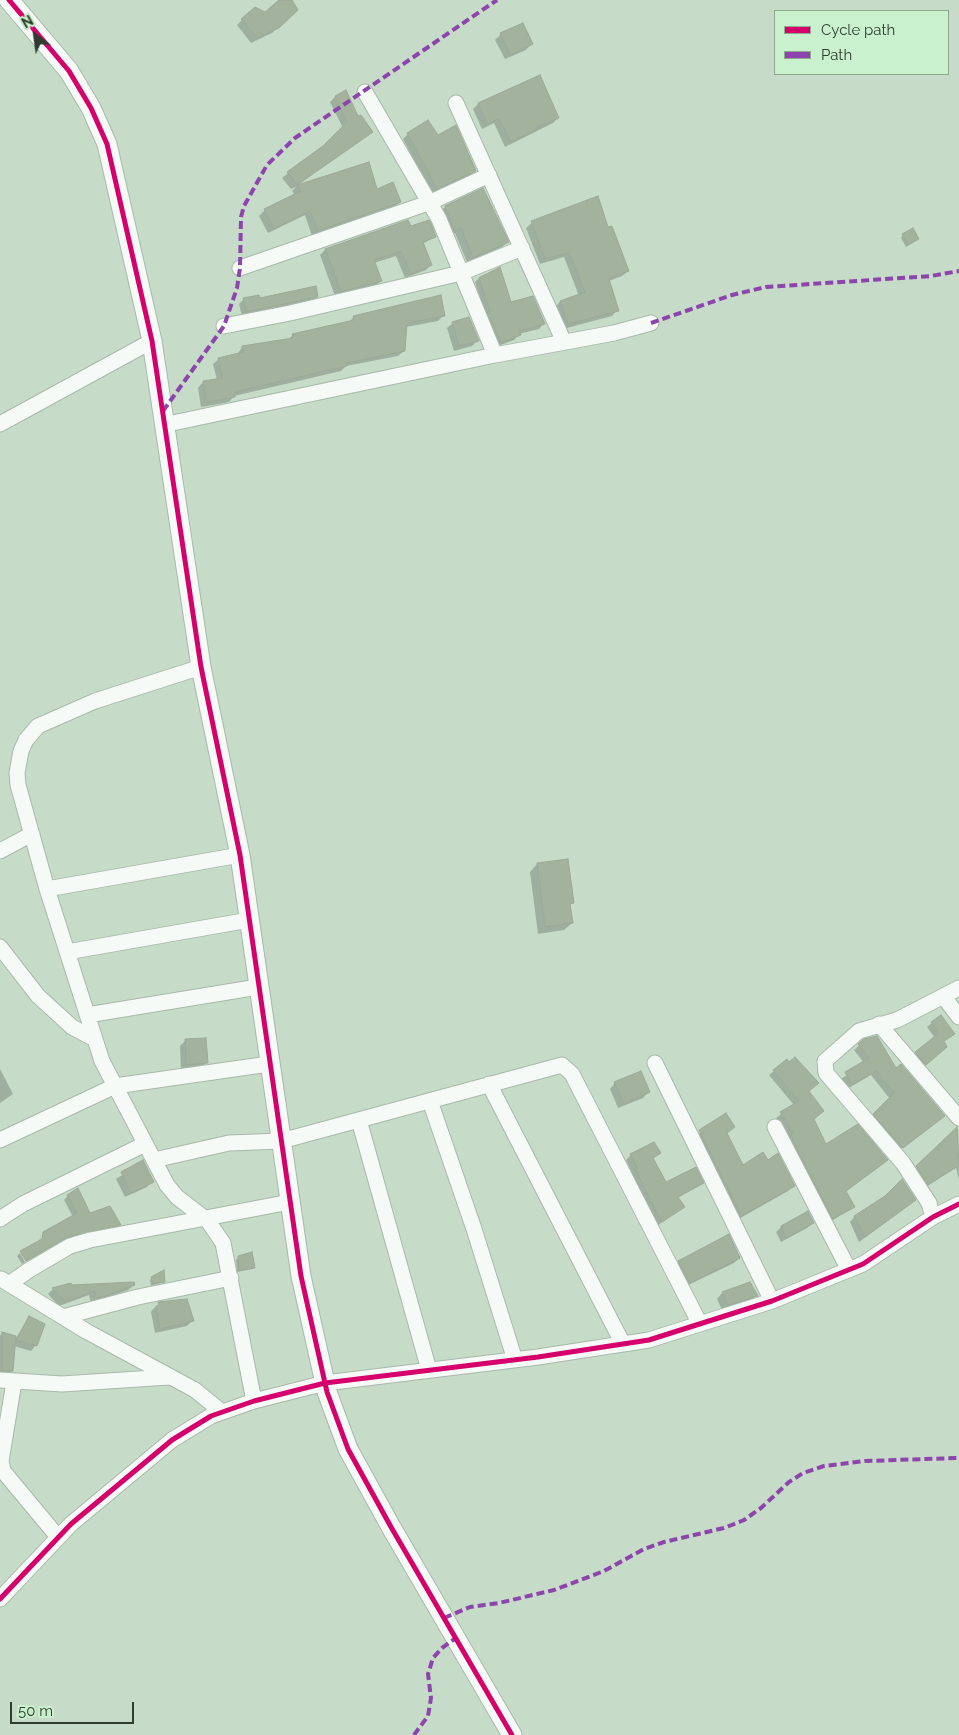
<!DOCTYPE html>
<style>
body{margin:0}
#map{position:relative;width:959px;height:1735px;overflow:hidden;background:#c6dbc8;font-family:Raleway,sans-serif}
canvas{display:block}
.legend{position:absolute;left:774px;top:10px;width:175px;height:65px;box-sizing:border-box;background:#caf1ce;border:1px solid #8ca98e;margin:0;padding:6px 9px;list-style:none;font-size:15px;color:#2e3d2f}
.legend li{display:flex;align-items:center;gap:10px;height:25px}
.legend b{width:25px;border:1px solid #8ca98e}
.north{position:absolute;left:10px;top:10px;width:50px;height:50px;-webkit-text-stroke:4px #caf1ce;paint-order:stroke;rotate:330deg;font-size:14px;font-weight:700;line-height:20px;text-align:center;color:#2e3d2f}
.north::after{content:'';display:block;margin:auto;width:18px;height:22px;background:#2e3d2f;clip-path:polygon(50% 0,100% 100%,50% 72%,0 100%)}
.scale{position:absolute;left:10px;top:1702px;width:124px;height:22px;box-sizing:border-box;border:2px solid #2e3d2f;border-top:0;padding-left:6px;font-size:15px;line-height:18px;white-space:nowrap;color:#2e3d2f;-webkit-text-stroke:4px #caf1ce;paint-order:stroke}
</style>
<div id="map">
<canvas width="959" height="1735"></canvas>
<ul class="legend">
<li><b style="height:6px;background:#d6006c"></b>Cycle path</li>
<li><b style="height:6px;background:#8e44ad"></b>Path</li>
</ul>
<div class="north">N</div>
<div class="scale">50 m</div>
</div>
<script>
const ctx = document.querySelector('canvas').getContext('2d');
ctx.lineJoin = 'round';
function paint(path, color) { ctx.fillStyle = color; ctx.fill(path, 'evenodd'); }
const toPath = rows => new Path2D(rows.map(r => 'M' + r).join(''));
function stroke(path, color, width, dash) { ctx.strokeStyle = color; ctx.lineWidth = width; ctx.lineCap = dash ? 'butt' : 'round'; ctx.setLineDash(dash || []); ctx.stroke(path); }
const shadow = toPath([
 [281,0,291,0,296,10,272,33,251,43,237,25,242,20,266,14],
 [501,34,531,44,526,50,505,59,495,40],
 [539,76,558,118,553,123,505,147,494,123,482,129,473,109,478,104],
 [335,97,371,132,296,186,368,164,376,191,400,202,394,208,312,236,305,215,268,233,259,216,265,210,295,195,292,191,296,187,291,189,282,178,324,146,343,128,330,102],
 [408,134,437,136,475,170,470,175,431,193,403,139],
 [483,190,507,242,502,247,467,262,455,233,449,235,440,212,445,207],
 [408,221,410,227,435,237,422,244,431,265,426,270,405,278,396,256,374,263,381,281,375,286,335,296,320,255,325,250],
 [532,223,608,228,628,271,622,276,609,281,617,310,612,316,563,329,555,307,560,302,579,296,564,257,540,264,526,228],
 [903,235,918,239,906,247,901,238],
 [499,269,510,304,544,323,539,329,519,334,514,340,495,347,475,282,481,276],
 [317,296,312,301,242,316,239,304,244,299],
 [443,316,438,321,406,327,404,351,398,356,346,366,341,371,234,396,229,402,201,407,198,388,203,382,217,380,213,364,219,359,237,355,242,347,287,340,292,336,349,322,354,317],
 [453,323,478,340,472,346,454,351,447,328],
 [537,864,572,903,569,905,572,923,564,930,538,934,530,872],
 [932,1023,953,1034,943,1042,941,1051,921,1068,912,1057,935,1038,927,1027],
 [186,1040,206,1063,201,1068,181,1070,180,1046],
 [864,1041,896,1070,938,1121,897,1152,869,1120,890,1099,871,1075,847,1089,841,1079,864,1063,854,1050],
 [0,1069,13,1094,0,1103],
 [774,1071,808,1092,813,1119,825,1146,881,1164,845,1192,853,1207,828,1223,788,1137,776,1118,794,1105,769,1075],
 [615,1083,648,1092,643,1098,618,1108,610,1089],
 [726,1115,734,1127,726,1134,742,1166,768,1161,793,1186,788,1191,735,1221,694,1137],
 [958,1129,959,1180,956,1168,922,1189,912,1172],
 [659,1153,652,1159,665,1184,702,1183,678,1198,683,1207,657,1226,631,1174,632,1173,626,1160,631,1155],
 [143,1162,152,1181,147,1187,125,1197,116,1179],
 [68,1196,90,1215,120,1224,116,1228,62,1241,27,1261,22,1252,39,1242,41,1235,39,1245,42,1245,73,1217,64,1200],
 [914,1200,909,1205,859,1242,850,1222,855,1216],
 [813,1223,807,1228,781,1242,776,1232,781,1227],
 [20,1253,25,1262,22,1264,17,1256],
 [239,1257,253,1268,237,1272,236,1260],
 [739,1258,734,1263,684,1287,673,1267,679,1262],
 [152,1278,164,1281,151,1286,150,1280],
 [750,1283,756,1295,751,1301,722,1310,717,1299,722,1293],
 [70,1284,71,1286,134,1285,128,1290,91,1303,89,1295,59,1306,48,1294,53,1289],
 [186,1301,192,1321,187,1326,155,1333,151,1312,153,1309,159,1304],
 [29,1318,36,1345,31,1351,14,1346,12,1371,6,1376,0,1376,0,1336,2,1333,16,1338]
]);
const building = toPath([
 [279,0,292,0,298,10,279,28,257,38,241,19,255,7,265,12,279,0],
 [523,23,533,44,510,55,500,33,523,23],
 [540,75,559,118,537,127,538,129,511,142,499,119,487,124,478,103,540,75],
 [346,90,358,116,361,115,373,132,297,185,287,172,323,146,347,122,335,96,346,90],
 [428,120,438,135,456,125,476,171,437,189,407,133,428,120],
 [369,162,377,189,393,182,401,202,318,231,310,211,274,229,264,209,301,191,297,185,369,162],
 [483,188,509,242,473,258,461,228,454,231,445,206,483,188],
 [598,196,608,227,612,226,629,271,609,279,619,311,568,324,560,301,585,292,569,253,545,259,531,221,598,196],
 [408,220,411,226,429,220,431,223,436,237,423,242,432,265,411,274,401,251,374,260,382,281,341,292,325,249,408,220],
 [913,228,919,239,908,245,902,234,913,228],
 [500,267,511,302,533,296,545,324,519,331,521,335,501,343,487,312,490,311,479,278,500,267],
 [316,286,318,297,246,312,243,298,259,295,260,298,316,286],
 [441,295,445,316,407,323,405,351,347,363,347,366,235,392,235,397,206,402,203,381,222,378,218,358,243,352,242,346,293,338,292,334,354,320,353,316,441,295],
 [469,317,479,341,459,346,452,322,469,317],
 [568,859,574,903,570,904,573,923,545,927,537,863,568,859],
 [941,1015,955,1034,944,1041,947,1047,926,1065,915,1052,939,1033,931,1022,941,1015],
 [877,1036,896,1068,901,1064,945,1116,903,1148,873,1114,894,1093,876,1071,852,1085,845,1072,869,1058,858,1044,864,1039,877,1036],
 [206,1038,208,1063,186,1065,185,1039,206,1038],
 [795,1057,819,1083,809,1091,824,1111,814,1119,826,1144,858,1124,888,1160,846,1191,855,1207,833,1219,794,1143,791,1133,793,1132,780,1112,799,1101,773,1070,787,1059,789,1062,795,1057],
 [641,1071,650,1092,624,1104,614,1082,641,1071],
 [726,1113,735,1127,727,1133,743,1165,763,1152,768,1160,778,1153,795,1186,741,1216,699,1130,726,1113],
 [957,1127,959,1165,928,1185,916,1166,957,1127],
 [654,1142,661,1153,653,1158,666,1182,696,1167,704,1183,678,1197,685,1207,662,1222,635,1169,637,1168,630,1154,654,1142],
 [143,1160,154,1182,131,1193,121,1172,143,1160],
 [902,1179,916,1200,865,1237,854,1216,885,1196,902,1179],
 [78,1188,90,1213,110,1206,121,1225,67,1237,26,1261,20,1251,42,1239,43,1232,77,1213,67,1195,78,1188],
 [808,1211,814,1223,786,1238,781,1226,808,1211],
 [729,1234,740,1258,690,1283,678,1261,729,1234],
 [252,1252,255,1268,239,1271,238,1256,252,1252],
 [164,1270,165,1282,153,1284,151,1277,164,1270],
 [134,1282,135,1285,103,1297,97,1298,94,1291,65,1302,52,1288,71,1283,72,1285,134,1282],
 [750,1282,758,1296,728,1305,722,1292,750,1282],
 [187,1299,194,1321,160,1329,156,1306,159,1305,158,1302,187,1299],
 [29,1316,45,1324,37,1346,16,1340,29,1316],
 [2,1332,16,1336,13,1371,2,1371,2,1332]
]);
const minor = toPath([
 [365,92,439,219,495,355],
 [456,103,564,342],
 [240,268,431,202,489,175],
 [224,326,290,313,461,273,522,248],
 [0,424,152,341],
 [163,425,495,355,614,333,651,323],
 [201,667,95,701,38,726,26,740,21,751,17,773,18,785,47,889,240,855],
 [0,851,32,834],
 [47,889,102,1061,167,1185,177,1197,208,1221,223,1243,254,1401],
 [0,947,38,996,72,1027,95,1039],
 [67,952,249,920],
 [943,996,959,1017],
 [87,1015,258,987],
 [879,1024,959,1118],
 [655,1063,772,1301],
 [489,1084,623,1344],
 [430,1101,474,1229,515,1360],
 [359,1120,429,1370],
 [775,1127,849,1270],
 [0,1140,115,1086,269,1064],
 [154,1160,229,1143,281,1141,562,1065,572,1074,700,1324],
 [933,1217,929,1203,903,1163,826,1073,825,1061,859,1031,897,1020,959,988],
 [0,1219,23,1204,145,1144],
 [1,1279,86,1331,195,1390,222,1412],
 [9,1284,29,1270,70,1246,90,1240,290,1202],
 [63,1317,138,1297,231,1278],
 [0,1380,62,1384,169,1377],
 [14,1382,1,1461,3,1471,58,1537],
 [0,1599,71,1524,172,1440,211,1416,254,1401,325,1383,538,1357,649,1340,772,1301,863,1264,933,1217,959,1204]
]);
const tertiary = toPath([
 [9,0,69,71,91,108,107,144,152,341,201,667,240,855,301,1276,327,1392,348,1449,391,1527,512,1735]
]);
const quiet = toPath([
 [651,323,732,295,766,287,931,276,959,271],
 [163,411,224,326,237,288,240,268,241,217,244,206,267,165,295,138,497,0],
 [444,1618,470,1607,499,1603,554,1590,604,1571,644,1549,664,1542,724,1528,744,1520,761,1508,789,1482,803,1473,824,1466,865,1461,959,1458],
 [414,1735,428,1716,431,1698,428,1674,433,1658,442,1648,456,1638]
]);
const cycleway = toPath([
 [9,0,69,71,91,108,107,144,152,341,201,667,240,855,301,1276,327,1392,348,1449,391,1527,512,1735],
 [0,1599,71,1524,172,1440,211,1416,254,1401,325,1383,538,1357,649,1340,772,1301,863,1264,933,1217,959,1204]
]);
paint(shadow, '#0003');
paint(building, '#a3b29c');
stroke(building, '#9ca898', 1);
stroke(minor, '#a8b9aa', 17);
stroke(tertiary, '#a8b9aa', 21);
stroke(minor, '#f6faf7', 15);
stroke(tertiary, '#f6faf7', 19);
stroke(quiet, '#8e44ad', 4, [8, 4]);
stroke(cycleway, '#d6006c', 5);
</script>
